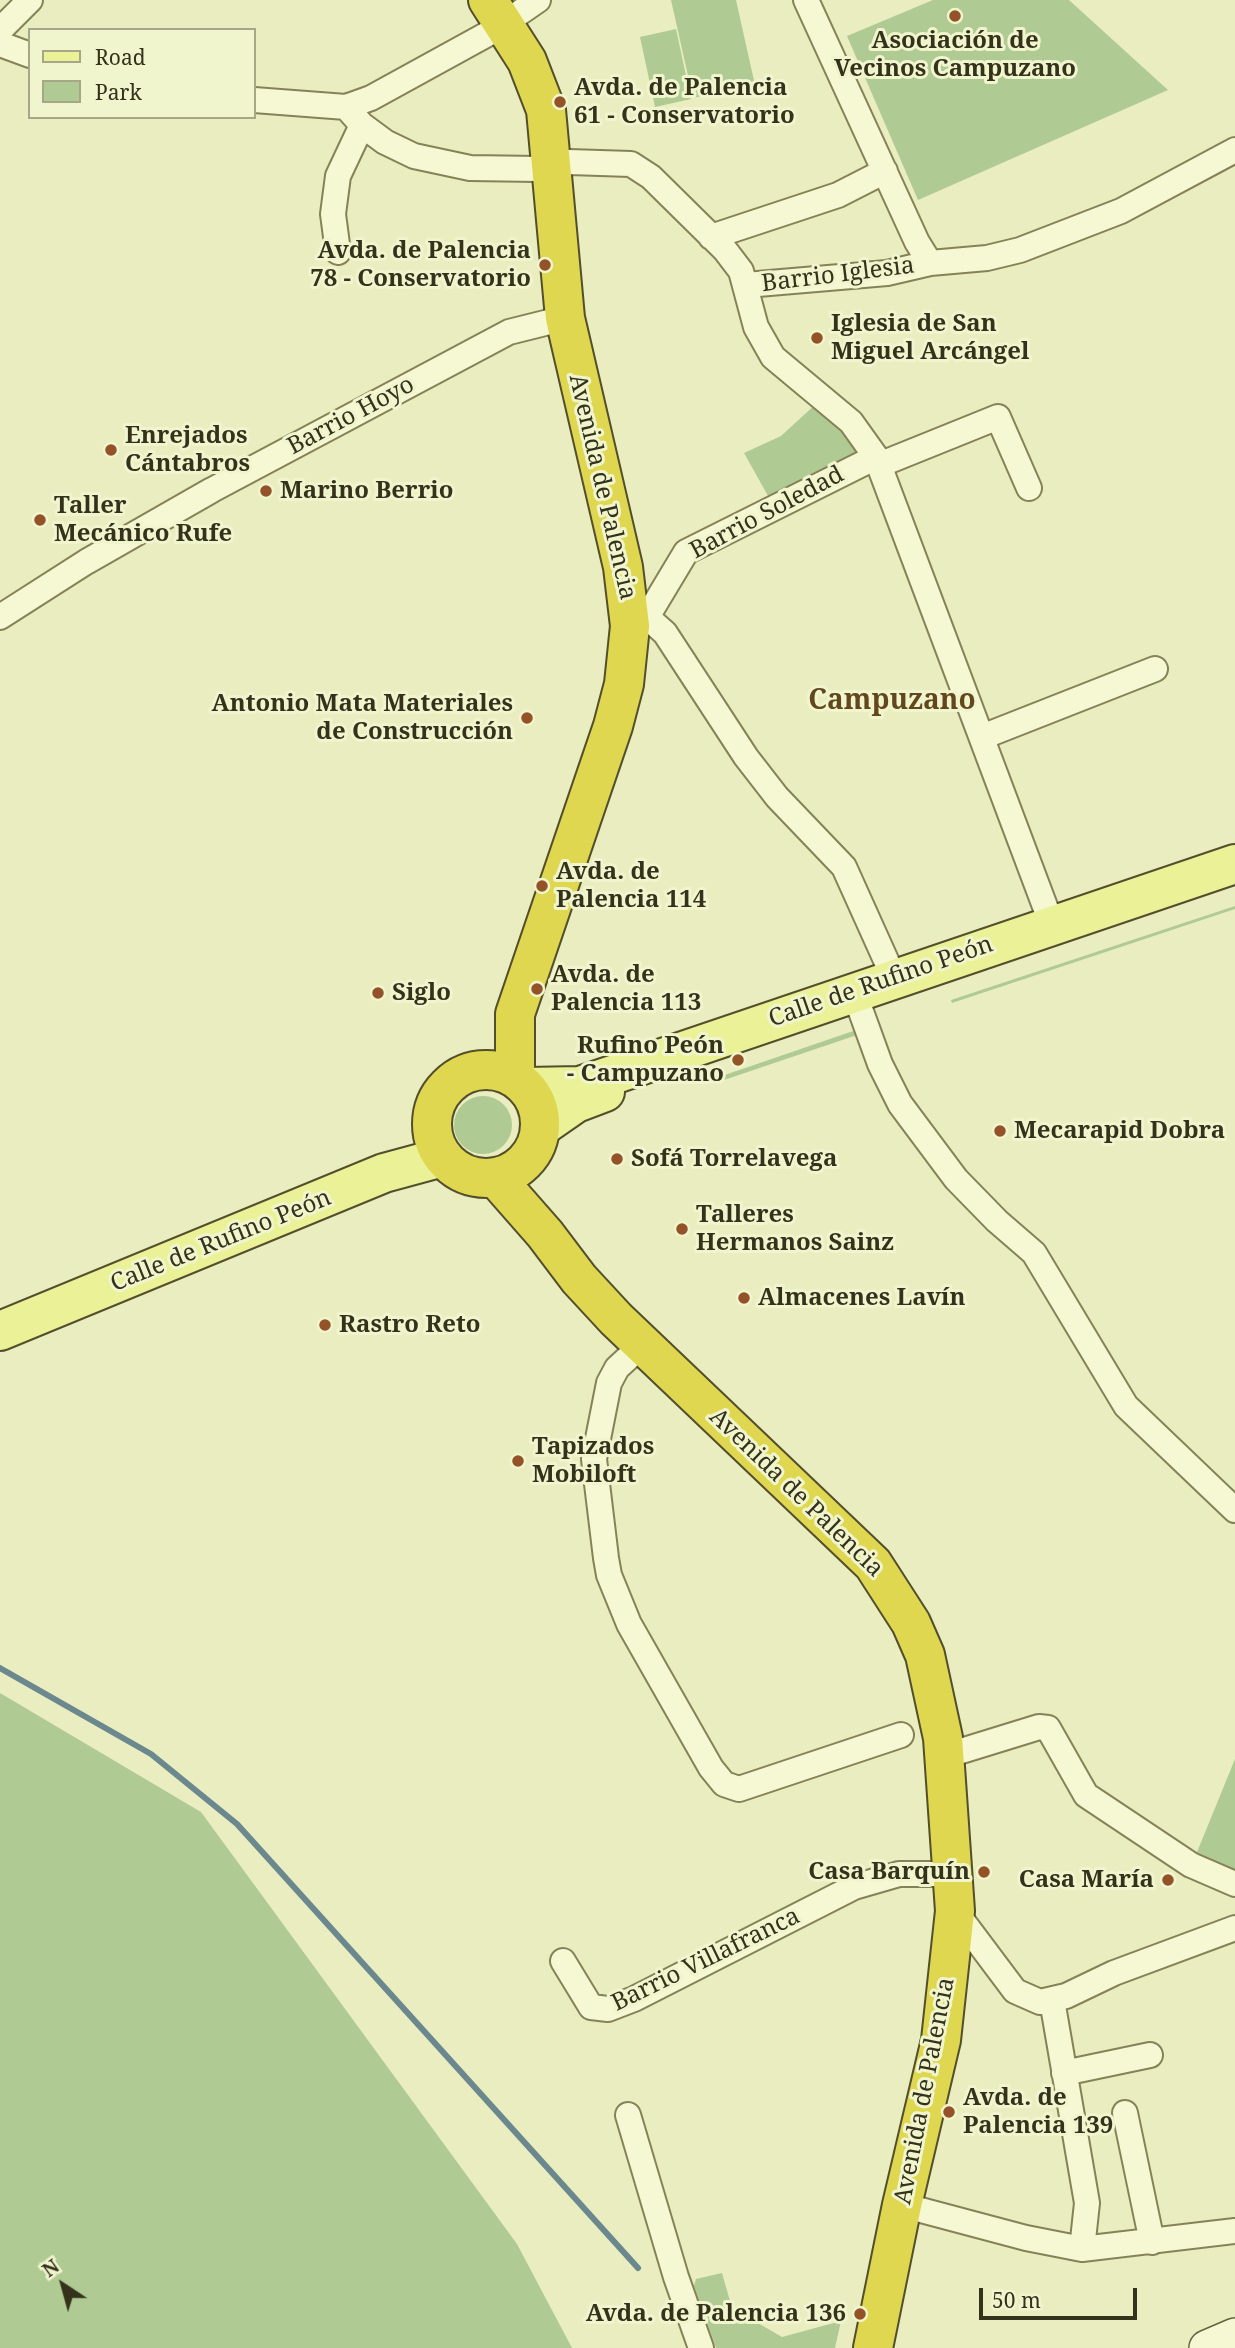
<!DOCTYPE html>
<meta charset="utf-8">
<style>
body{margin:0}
#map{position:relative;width:1235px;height:2348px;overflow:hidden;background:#e9edbf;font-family:"Noto Serif",serif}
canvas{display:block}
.legend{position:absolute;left:28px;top:28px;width:228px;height:91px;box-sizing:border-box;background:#f1f5ce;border:2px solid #a6a787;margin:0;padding:9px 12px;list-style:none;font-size:21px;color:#35321c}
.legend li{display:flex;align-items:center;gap:14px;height:35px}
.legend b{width:35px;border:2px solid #a6a787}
.north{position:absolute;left:28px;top:2250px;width:70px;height:70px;-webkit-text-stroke:5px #f1f5ce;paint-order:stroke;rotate:324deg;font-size:19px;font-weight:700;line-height:28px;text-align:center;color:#35321c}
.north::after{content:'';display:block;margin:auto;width:24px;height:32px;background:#35321c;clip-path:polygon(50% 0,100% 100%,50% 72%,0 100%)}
.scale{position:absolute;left:979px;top:2288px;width:158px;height:32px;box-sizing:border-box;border:4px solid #35321c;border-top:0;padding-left:9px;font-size:21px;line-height:24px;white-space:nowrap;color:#35321c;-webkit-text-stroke:5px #f1f5ce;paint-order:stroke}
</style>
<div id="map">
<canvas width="1235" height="2348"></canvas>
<ul class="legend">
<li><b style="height:9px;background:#eaf196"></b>Road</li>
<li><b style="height:19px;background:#afcb93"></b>Park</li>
</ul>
<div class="north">N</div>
<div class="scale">50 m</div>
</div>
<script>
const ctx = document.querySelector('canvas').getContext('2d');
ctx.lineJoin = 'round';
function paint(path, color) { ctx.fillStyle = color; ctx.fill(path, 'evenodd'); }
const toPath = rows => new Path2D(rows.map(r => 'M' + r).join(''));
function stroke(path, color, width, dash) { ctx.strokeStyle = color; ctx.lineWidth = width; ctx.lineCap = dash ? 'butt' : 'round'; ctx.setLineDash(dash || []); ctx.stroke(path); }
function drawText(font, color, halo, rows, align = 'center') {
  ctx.font = font + ' "Noto Serif",serif'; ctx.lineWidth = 6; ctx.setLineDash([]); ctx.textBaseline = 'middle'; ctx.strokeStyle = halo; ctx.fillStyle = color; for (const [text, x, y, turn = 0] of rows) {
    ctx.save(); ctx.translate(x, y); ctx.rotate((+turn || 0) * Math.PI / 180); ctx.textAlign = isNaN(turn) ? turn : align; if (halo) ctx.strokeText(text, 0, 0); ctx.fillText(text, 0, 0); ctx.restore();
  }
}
const green = toPath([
 [671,0,736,0,755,85,693,98],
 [933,0,1069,0,1168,90,918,200,847,36],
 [676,29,691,99,655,107,640,37],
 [817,403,852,434,859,452,772,503,744,453,781,436],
 [1235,906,1235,909,952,1003,951,1000],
 [862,1028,863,1033,718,1082,716,1078],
 '454 1125a29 29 0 1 1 58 0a29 29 0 1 1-58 0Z',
 [0,1693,201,1812,517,2244,572,2348,0,2348],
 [1235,1759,1235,1878,1195,1857],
 [722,2273,732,2308,782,2337,841,2321,835,2348,716,2348,694,2286,696,2279]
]);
const stream = toPath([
 [0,1668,151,1754,237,1824,638,2268]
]);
const street = toPath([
 [806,0,917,242,930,263],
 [0,30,30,0],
 [0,44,30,55],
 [254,100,346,107,371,98,493,31,538,0],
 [346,107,362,125,385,142,414,156,470,168,538,169,569,162,631,164,651,177,725,250,741,271,756,327,773,357,851,422,876,457,1052,925],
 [711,237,838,195,885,171],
 [338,252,333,214,338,176,362,125],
 [746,285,887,273,930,263,987,258,1020,250,1121,211,1235,150],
 [879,465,998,417,1029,488],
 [630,611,647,617,665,633,746,757,777,797,844,867,894,978],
 [0,617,86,562,212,490,509,332,565,318],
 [647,617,686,552,876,457],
 [982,737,1155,669],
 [859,1006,880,1064,900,1104,956,1179,997,1221,1034,1253,1126,1406,1235,1510],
 [642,1345,617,1368,609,1383,594,1459,606,1558,609,1575,629,1624,711,1768,724,1784,739,1789,901,1735],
 [945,1756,1039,1727,1048,1728,1086,1795,1191,1865,1235,1884],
 [955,1911,1015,1991,1040,2002,1066,1996,1114,1973,1235,1928],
 [563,1961,591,2007,608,2009,634,1999,854,1887,899,1874,952,1874],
 [1052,2000,1087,2203,1082,2249],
 [1064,2073,1150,2055],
 [1125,2113,1152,2242],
 [628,2115,676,2277,701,2348],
 [902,2205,1026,2238,1082,2249,1235,2231]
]);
const secondary = toPath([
 [1207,2348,1235,2336]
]);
const primary = toPath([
 [526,1087,580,1086,1235,864],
 [540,1128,576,1103,605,1092],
 [0,1331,384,1173,443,1157]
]);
const highway = toPath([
 [488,0,527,61,546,110,565,318,623,567,630,626,624,684,613,726,515,1014,515,1078],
 '432 1124a54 54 0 1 1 108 0a54 54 0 1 1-108 0Z',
 [495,1177,545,1234,579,1279,616,1319,873,1564,911,1623,925,1655,943,1738,955,1911,941,2040,902,2205,873,2348]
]);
const markers = [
 [955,16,7,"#945228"],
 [560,102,7,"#945228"],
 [545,265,7,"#945228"],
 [817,338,7,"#945228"],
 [111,450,7,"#945228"],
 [266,491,7,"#945228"],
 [40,520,7,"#945228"],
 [527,718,7,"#945228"],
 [542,886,7,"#945228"],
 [537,989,7,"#945228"],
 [378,993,7,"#945228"],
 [738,1060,7,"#945228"],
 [1000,1131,7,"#945228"],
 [617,1159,7,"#945228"],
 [682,1229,7,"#945228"],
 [744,1298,7,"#945228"],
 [325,1325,7,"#945228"],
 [518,1461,7,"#945228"],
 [984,1872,7,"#945228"],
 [1168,1880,7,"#945228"],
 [949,2112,7,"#945228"],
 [860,2314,7,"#945228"]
];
const poiNames = [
 ["Asociación de",955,41,"center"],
 ["Vecinos Campuzano",955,69,"center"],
 ["Avda. de Palencia",574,88],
 ["61 - Conservatorio",574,116],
 ["Avda. de Palencia",531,251,"right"],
 ["78 - Conservatorio",531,279,"right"],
 ["Iglesia de San",831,324],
 ["Miguel Arcángel",831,352],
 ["Enrejados",125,436],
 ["Cántabros",125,464],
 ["Marino Berrio",280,491],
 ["Taller",54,506],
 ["Mecánico Rufe",54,534],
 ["Antonio Mata Materiales",513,704,"right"],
 ["de Construcción",513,732,"right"],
 ["Avda. de",556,872],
 ["Palencia 114",556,900],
 ["Avda. de",551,975],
 ["Palencia 113",551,1003],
 ["Siglo",392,993],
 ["Rufino Peón",724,1046,"right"],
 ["- Campuzano",724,1074,"right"],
 ["Mecarapid Dobra",1014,1131],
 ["Sofá Torrelavega",631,1159],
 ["Talleres",696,1215],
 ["Hermanos Sainz",696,1243],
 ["Almacenes Lavín",758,1298],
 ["Rastro Reto",339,1325],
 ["Tapizados",532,1447],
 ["Mobiloft",532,1475],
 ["Casa Barquín",970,1872,"right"],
 ["Casa María",1154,1880,"right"],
 ["Avda. de",963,2098],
 ["Palencia 139",963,2126],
 ["Avda. de Palencia 136",846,2314,"right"]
];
const streetNames = [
 ["Barrio Iglesia",838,275,-7],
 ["Barrio Hoyo",351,416,-28],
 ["Avenida de Palencia",602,487,77],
 ["Barrio Soledad",767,513,-28],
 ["Calle de Rufino Peón",881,982,-19],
 ["Calle de Rufino Peón",221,1241,-22],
 ["Avenida de Palencia",796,1493,44],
 ["Barrio Villafranca",706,1960,-26],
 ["Avenida de Palencia",925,2091,-79]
];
const quarterNames = [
 ["Campuzano",892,701]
];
paint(green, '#afcb93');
stroke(stream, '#6a888d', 6);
stroke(street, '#868257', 28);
stroke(secondary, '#67633b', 38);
stroke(primary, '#534e2c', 42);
stroke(highway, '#534e2c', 42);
stroke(street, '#f5f8d2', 24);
stroke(secondary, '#f5f8d2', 35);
stroke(primary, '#eaf196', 38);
stroke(highway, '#ded74f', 38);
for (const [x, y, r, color] of markers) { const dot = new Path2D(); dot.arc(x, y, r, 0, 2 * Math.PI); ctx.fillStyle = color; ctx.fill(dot); stroke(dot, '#f1f5ce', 2.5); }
drawText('bold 24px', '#35321c', '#f1f5ce', poiNames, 'left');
drawText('24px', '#35321c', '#f1f5ce', streetNames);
drawText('bold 28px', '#62461c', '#f1f5ce', quarterNames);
</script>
